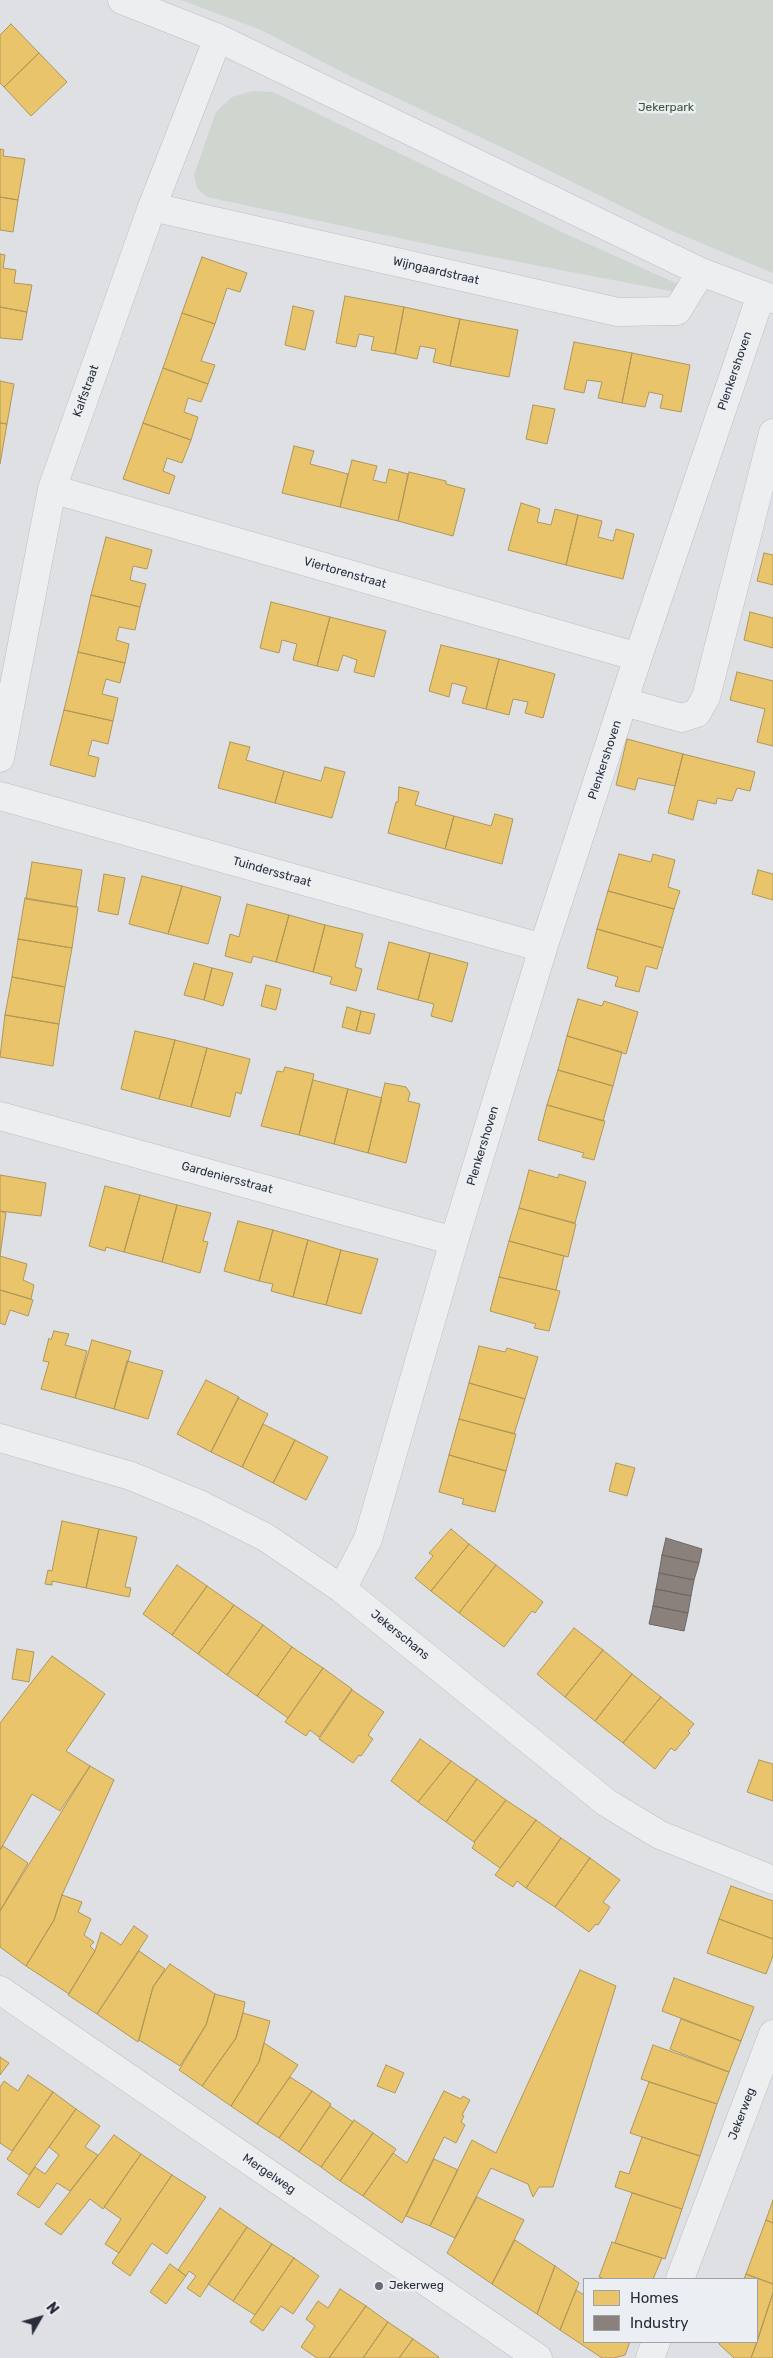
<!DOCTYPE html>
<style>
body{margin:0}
#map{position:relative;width:773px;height:2358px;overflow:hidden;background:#dee0e3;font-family:Rubik,sans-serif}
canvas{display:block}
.legend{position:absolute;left:583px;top:2278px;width:175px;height:65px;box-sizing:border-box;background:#ebeef3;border:1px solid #9da1a9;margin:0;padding:6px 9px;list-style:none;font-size:15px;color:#282e39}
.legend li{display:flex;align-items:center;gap:10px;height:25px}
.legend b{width:25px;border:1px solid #9da1a9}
.north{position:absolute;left:15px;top:2293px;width:50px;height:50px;-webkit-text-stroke:4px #ebeef3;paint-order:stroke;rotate:52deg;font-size:14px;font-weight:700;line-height:20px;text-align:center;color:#282e39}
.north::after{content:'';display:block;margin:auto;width:18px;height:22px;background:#282e39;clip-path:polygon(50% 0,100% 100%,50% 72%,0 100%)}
</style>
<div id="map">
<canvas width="773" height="2358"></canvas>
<ul class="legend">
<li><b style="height:14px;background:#e9c46a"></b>Homes</li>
<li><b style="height:14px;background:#8a817c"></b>Industry</li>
</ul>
<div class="north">N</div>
</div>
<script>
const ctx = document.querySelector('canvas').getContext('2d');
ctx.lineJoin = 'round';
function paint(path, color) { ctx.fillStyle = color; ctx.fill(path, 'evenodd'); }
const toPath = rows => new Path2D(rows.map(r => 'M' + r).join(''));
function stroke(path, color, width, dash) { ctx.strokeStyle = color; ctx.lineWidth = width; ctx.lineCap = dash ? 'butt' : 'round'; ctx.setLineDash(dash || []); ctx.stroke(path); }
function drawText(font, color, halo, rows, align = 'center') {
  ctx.font = font + ' Rubik,sans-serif'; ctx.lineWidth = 5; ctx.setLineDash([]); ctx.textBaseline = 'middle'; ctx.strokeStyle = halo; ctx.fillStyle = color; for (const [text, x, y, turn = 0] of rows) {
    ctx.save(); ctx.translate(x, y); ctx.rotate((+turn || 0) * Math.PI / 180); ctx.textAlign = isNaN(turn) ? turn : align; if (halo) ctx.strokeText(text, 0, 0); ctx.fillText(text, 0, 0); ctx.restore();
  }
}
const green = toPath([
 [181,0,773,0,773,273,665,228,514,153,350,76,261,30],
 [253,91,273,92,566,234,678,284,675,292,441,247,207,197,197,188,194,175,216,112,232,97]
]);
const homes = toPath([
 [11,24,39,53,4,87,0,83,0,35,11,24],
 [39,53,67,82,31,116,4,87,39,53],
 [0,149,4,150,3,156,25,159,18,200,0,197,0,149],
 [0,197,18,200,13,232,0,230,0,197],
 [0,254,5,255,3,268,16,270,14,283,32,285,27,312,0,307,0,254],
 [202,257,247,273,240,292,227,288,215,324,182,313,202,257],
 [345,296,404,307,395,354,371,350,374,337,359,334,356,347,336,343,345,296],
 [293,306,314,311,305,350,285,345,293,306],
 [0,307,27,312,22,340,0,338,0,307],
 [404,307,460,319,450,366,433,362,436,349,420,346,417,359,395,354,404,307],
 [182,313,215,324,201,361,215,365,208,384,163,368,182,313],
 [460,319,518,330,509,377,450,366,460,319],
 [574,342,632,353,622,403,598,398,602,382,587,380,584,393,564,389,574,342],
 [632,353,690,365,681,412,660,408,663,395,649,392,645,407,622,403,632,353],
 [163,368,208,384,201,402,188,398,184,412,198,417,191,440,143,423,163,368],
 [0,381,14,384,7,424,0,423,0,381],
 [533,405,555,409,547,444,526,439,533,405],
 [0,423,7,424,0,464,0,423],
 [143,423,191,440,182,463,167,458,163,471,175,476,169,494,123,479,143,423],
 [294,446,314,451,310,464,348,474,340,507,282,493,294,446],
 [352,460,377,466,373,480,386,483,389,469,408,474,398,521,340,507,352,460],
 [409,472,446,481,446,484,465,489,453,536,398,521,409,472],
 [521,503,540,509,537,522,551,525,555,509,578,515,566,565,508,550,521,503],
 [578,515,602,521,598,537,613,541,616,529,634,534,623,579,566,565,578,515],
 [106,537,152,550,147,569,133,566,130,580,146,584,140,607,91,595,106,537],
 [764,553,773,555,773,585,757,581,764,553],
 [91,595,140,607,135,630,119,627,116,640,129,644,125,663,78,652,91,595],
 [271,602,330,617,317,666,293,660,297,644,282,640,279,653,260,648,271,602],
 [750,612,773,618,773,648,744,640,750,612],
 [330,617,386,631,374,677,354,672,357,660,343,655,338,671,317,666,330,617],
 [441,645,499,659,486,709,462,703,467,687,452,683,449,697,429,691,441,645],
 [78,652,125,663,120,683,106,679,102,694,118,698,113,721,64,710,78,652],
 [499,659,555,674,543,718,525,713,528,702,513,699,509,715,486,709,499,659],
 [737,672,773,681,773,746,757,742,765,709,730,700,737,672],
 [64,710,113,721,108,744,92,740,88,755,99,758,95,777,50,765,64,710],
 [627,739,683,754,675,786,638,778,635,790,616,785,627,739],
 [230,742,250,747,246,760,284,771,275,803,218,788,230,742],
 [683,754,755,772,750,791,737,788,732,801,717,798,716,804,698,800,693,820,668,813,683,754],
 [325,767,345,772,332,818,275,803,284,771,321,781,325,767],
 [399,787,419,792,415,805,454,816,445,849,388,833,396,802,398,802,399,787],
 [495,814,513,819,502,864,445,849,454,816,491,826,495,814],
 [619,854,651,862,653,854,675,860,668,887,680,891,674,909,608,891,619,854],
 [32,862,82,870,76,907,26,899,32,862],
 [758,870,773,874,773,900,752,894,758,870],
 [104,874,125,878,118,915,98,911,104,874],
 [142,876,182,886,168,934,129,924,142,876],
 [182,886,221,897,208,944,168,934,182,886],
 [608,891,674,909,663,948,597,929,608,891],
 [25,898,78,907,72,948,18,939,25,898],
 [247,904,289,915,276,962,253,956,251,963,225,956,230,934,239,937,247,904],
 [289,915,325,925,313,972,276,962,289,915],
 [325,925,363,934,355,967,362,969,356,991,330,984,332,977,313,972,325,925],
 [597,929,663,948,657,969,646,966,639,992,615,986,618,977,587,968,597,929],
 [18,939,72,948,65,987,12,977,18,939],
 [389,942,430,953,418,1000,377,989,389,942],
 [430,953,468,963,452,1022,431,1016,434,1004,418,1000,430,953],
 [194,963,212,968,204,1000,184,995,194,963],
 [212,968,233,973,223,1006,204,1000,212,968],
 [12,977,65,987,59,1024,5,1015,12,977],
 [266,985,281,989,276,1010,261,1006,266,985],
 [578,999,602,1006,604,1001,638,1012,626,1054,567,1036,578,999],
 [347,1007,361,1011,356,1031,342,1027,347,1007],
 [361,1011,375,1014,370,1034,356,1031,361,1011],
 [5,1015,59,1024,53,1066,0,1057,5,1015],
 [135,1031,175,1040,159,1099,121,1089,135,1031],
 [567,1036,622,1052,613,1086,558,1070,567,1036],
 [175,1040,207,1048,191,1107,159,1099,175,1040],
 [207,1048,250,1059,241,1094,236,1092,230,1117,191,1107,207,1048],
 [285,1067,314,1074,299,1135,261,1126,277,1071,283,1072,285,1067],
 [558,1070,613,1086,603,1121,547,1105,558,1070],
 [313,1080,348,1089,334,1144,299,1135,313,1080],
 [385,1083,406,1087,410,1093,408,1101,420,1104,406,1163,368,1153,385,1083],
 [348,1089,382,1098,368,1153,334,1144,348,1089],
 [547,1105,605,1121,594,1160,582,1157,584,1153,538,1140,547,1105],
 [529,1170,558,1178,559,1174,586,1182,575,1223,519,1208,529,1170],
 [0,1175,46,1183,41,1216,0,1211,0,1175],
 [105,1186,140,1195,124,1252,106,1247,105,1251,89,1246,105,1186],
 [140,1195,177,1205,162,1262,124,1252,140,1195],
 [177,1205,211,1213,203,1241,208,1242,200,1273,162,1262,177,1205],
 [519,1208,576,1224,568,1257,509,1241,519,1208],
 [0,1211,6,1213,0,1256,0,1211],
 [238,1221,273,1230,259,1281,224,1271,238,1221],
 [273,1230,308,1240,293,1297,271,1291,273,1284,259,1281,273,1230],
 [308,1240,341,1250,326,1305,293,1297,308,1240],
 [509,1241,564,1256,556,1290,499,1277,509,1241],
 [341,1250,378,1259,361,1314,326,1305,341,1250],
 [0,1256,27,1264,23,1280,34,1285,31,1299,0,1290,0,1256],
 [499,1277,560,1291,549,1331,534,1328,536,1324,490,1311,499,1277],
 [0,1290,33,1300,28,1316,10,1310,5,1325,0,1323,0,1290],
 [54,1331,69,1334,65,1345,87,1351,75,1398,41,1389,49,1362,43,1361,49,1338,51,1340,54,1331],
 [92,1340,131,1351,114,1409,75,1398,92,1340],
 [479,1346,505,1352,507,1348,538,1357,525,1399,469,1383,479,1346],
 [127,1361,163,1371,148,1419,114,1409,127,1361],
 [206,1380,239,1397,211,1452,177,1434,206,1380],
 [469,1383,525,1399,514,1434,459,1419,469,1383],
 [238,1398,268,1414,242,1467,211,1452,238,1398],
 [459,1419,516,1434,506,1471,449,1455,459,1419],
 [263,1424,295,1440,273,1483,242,1467,263,1424],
 [295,1440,328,1457,306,1500,273,1483,295,1440],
 [449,1455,506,1471,495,1512,462,1504,464,1499,439,1492,449,1455],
 [616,1463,635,1468,627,1496,609,1491,616,1463],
 [62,1521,99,1529,86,1588,52,1581,52,1585,45,1584,48,1570,52,1571,62,1521],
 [99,1529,137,1537,125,1587,131,1588,129,1597,86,1588,99,1529],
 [451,1529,469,1544,431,1591,415,1578,433,1556,429,1553,451,1529],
 [469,1544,496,1565,459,1613,431,1591,469,1544],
 [177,1565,207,1586,172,1635,143,1614,177,1565],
 [496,1565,543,1602,535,1613,532,1611,504,1647,459,1613,496,1565],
 [207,1586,234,1605,198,1654,172,1635,207,1586],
 [234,1605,263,1625,227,1675,198,1654,234,1605],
 [263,1625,292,1647,257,1696,227,1675,263,1625],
 [574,1628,603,1650,565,1697,537,1674,574,1628],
 [292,1647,323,1668,288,1718,257,1696,292,1647],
 [17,1649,34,1652,29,1682,12,1679,17,1649],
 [603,1650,632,1674,595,1721,565,1697,603,1650],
 [52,1656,105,1694,66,1751,90,1766,60,1811,32,1794,0,1850,0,1723,52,1656],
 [323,1668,352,1689,319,1737,310,1730,306,1736,285,1722,323,1668],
 [632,1674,661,1697,623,1743,595,1721,632,1674],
 [352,1690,384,1712,368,1735,373,1739,361,1756,359,1755,353,1763,319,1739,352,1690],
 [661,1697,694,1724,688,1731,690,1733,675,1751,671,1748,655,1769,623,1743,661,1697],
 [420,1739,451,1761,418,1802,391,1781,420,1739],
 [759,1760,773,1764,773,1801,747,1792,759,1760],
 [451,1761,477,1779,446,1822,418,1802,451,1761],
 [90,1766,114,1780,62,1895,54,1920,26,1966,0,1947,0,1911,90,1766],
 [477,1779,506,1800,474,1842,446,1822,477,1779],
 [506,1800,536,1820,500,1868,472,1848,475,1843,474,1842,506,1800],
 [536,1820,561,1838,526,1888,517,1881,513,1887,495,1875,536,1820],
 [561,1838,590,1858,555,1907,526,1888,561,1838],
 [3,1846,28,1863,0,1911,0,1850,3,1846],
 [590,1858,620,1880,603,1902,610,1907,598,1925,596,1924,589,1932,555,1907,590,1858],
 [731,1886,773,1901,773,1939,719,1919,731,1886],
 [62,1895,82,1902,78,1912,91,1919,84,1935,94,1942,90,1946,95,1951,69,1994,26,1966,54,1920,62,1895],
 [719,1919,773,1939,773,1956,766,1974,707,1953,719,1919],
 [134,1926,148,1936,97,2014,68,1995,95,1951,101,1932,121,1945,134,1926],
 [139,1951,165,1969,153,1987,138,2042,97,2014,139,1951],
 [170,1964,215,1994,206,2025,180,2066,139,2040,153,1987,170,1964],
 [580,1970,616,1986,553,2187,539,2187,533,2197,528,2184,491,2168,455,2238,430,2226,472,2140,496,2153,580,1970],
 [674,1978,754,2007,741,2041,662,2011,674,1978],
 [215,1994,245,2002,243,2013,236,2038,202,2086,179,2070,206,2025,215,1994],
 [243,2013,270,2021,259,2062,231,2106,202,2086,236,2038,243,2013],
 [681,2019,741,2041,729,2072,670,2049,681,2019],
 [264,2043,298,2065,257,2124,231,2106,259,2062,264,2043],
 [653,2045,729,2072,717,2104,641,2079,653,2045],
 [0,2057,9,2063,0,2075,0,2057],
 [386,2065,404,2073,395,2093,377,2086,386,2065],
 [28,2075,53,2092,12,2151,0,2143,0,2087,4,2081,18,2091,28,2075],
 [290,2077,312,2091,279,2138,257,2124,290,2077],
 [649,2082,717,2104,700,2156,630,2133,649,2082],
 [312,2091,331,2104,299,2152,279,2138,312,2091],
 [444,2091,461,2099,463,2096,470,2100,462,2115,464,2116,461,2122,465,2125,456,2143,444,2137,402,2223,363,2196,393,2153,407,2163,444,2091],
 [53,2092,76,2109,29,2175,7,2159,53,2092],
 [330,2106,353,2122,321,2167,299,2152,330,2106],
 [76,2109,100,2126,85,2147,98,2155,70,2191,57,2183,39,2208,17,2194,35,2167,45,2174,59,2155,49,2147,76,2109],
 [354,2120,373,2133,340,2181,321,2167,354,2120],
 [373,2133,396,2149,363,2196,340,2181,373,2133],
 [114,2135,141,2154,103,2209,90,2199,61,2235,45,2224,114,2135],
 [642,2137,700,2156,682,2209,615,2187,620,2171,629,2174,642,2137],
 [141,2154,172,2175,119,2253,105,2244,121,2219,104,2207,141,2154],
 [434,2159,458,2170,430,2226,406,2216,434,2159],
 [172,2175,206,2197,167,2254,152,2243,130,2276,112,2263,172,2175],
 [632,2193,682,2209,665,2259,615,2243,632,2193],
 [477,2197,524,2220,492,2284,447,2253,477,2197],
 [773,2200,773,2223,766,2220,773,2200],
 [220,2208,247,2227,200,2297,187,2288,196,2276,189,2271,186,2276,178,2270,220,2208],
 [766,2220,773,2223,773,2284,746,2274,766,2220],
 [247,2227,272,2244,233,2301,208,2284,247,2227],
 [515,2240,555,2266,537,2314,492,2284,515,2240],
 [612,2242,662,2258,653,2279,605,2279,599,2277,612,2242],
 [272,2244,294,2258,255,2315,233,2301,272,2244],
 [294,2258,319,2276,293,2314,281,2306,263,2331,250,2322,294,2258],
 [170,2264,186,2276,166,2304,150,2292,170,2264],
 [555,2266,579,2283,560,2330,537,2314,555,2266],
 [746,2274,773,2284,773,2293,757,2341,757,2279,744,2279,746,2274],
 [340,2289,366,2306,329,2358,317,2358,301,2347,315,2326,306,2319,318,2301,328,2308,340,2289],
 [576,2290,584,2295,584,2342,630,2342,625,2355,614,2358,602,2358,560,2330,576,2290],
 [773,2293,773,2358,751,2358,757,2342,773,2293],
 [366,2306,388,2322,363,2358,329,2358,366,2306],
 [388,2322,413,2339,399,2358,363,2358,388,2322],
 [413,2339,439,2357,438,2358,399,2358,413,2339],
 [720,2342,757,2342,751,2358,734,2358,719,2344,720,2342]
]);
const industry = toPath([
 [666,1538,702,1549,699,1563,662,1555,666,1538],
 [662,1555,699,1563,694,1580,659,1573,662,1555],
 [659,1573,694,1580,691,1596,656,1589,659,1573],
 [656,1589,691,1596,688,1613,653,1606,656,1589],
 [653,1606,688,1613,684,1631,649,1624,653,1606]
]);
const street = toPath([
 [122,0,218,38,701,272,773,299],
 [152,207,618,312,677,311,701,272],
 [52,489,638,657],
 [624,702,682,718,697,713,706,697,773,433],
 [0,758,52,489,152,207,218,38],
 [0,796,543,948],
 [0,1116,454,1241],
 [0,1438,131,1476,201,1505,265,1537,342,1589,607,1803,660,1835,773,1880],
 [342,1589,368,1539,454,1241,543,948,638,657,761,295],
 [0,1990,538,2358],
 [680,2279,773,2034],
 [650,2358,656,2342]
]);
const markers = [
 [379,2286,5,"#686c74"]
];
const parkNames = [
 ["Jekerpark",666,108]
];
const streetNames = [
 ["Wijngaardstraat",436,271,13],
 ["Plenkershoven",735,371,-71],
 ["Kalfstraat",86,391,-70],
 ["Viertorenstraat",345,573,16],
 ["Plenkershoven",605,760,-72],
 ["Tuindersstraat",272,872,16],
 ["Plenkershoven",483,1146,-73],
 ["Gardeniersstraat",227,1178,15],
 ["Jekerschans",400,1635,39],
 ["Jekerweg",742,2114,-69],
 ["Mergelweg",269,2174,34]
];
const poiNames = [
 ["Jekerweg",389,2286]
];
paint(green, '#cfd6cf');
paint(homes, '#e9c46a');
stroke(homes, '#af975b', 1);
paint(industry, '#8a817c');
stroke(industry, '#6d6868', 1);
stroke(street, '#bcbec1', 29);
stroke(street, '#edeef0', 28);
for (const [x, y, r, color] of markers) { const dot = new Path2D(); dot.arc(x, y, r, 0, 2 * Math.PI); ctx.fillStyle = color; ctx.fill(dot); stroke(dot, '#ebeef3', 2); }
drawText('12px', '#3b5436', '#ebeef3', parkNames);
drawText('12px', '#282e39', '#ebeef3', streetNames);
drawText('12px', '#282e39', '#ebeef3', poiNames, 'left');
</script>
